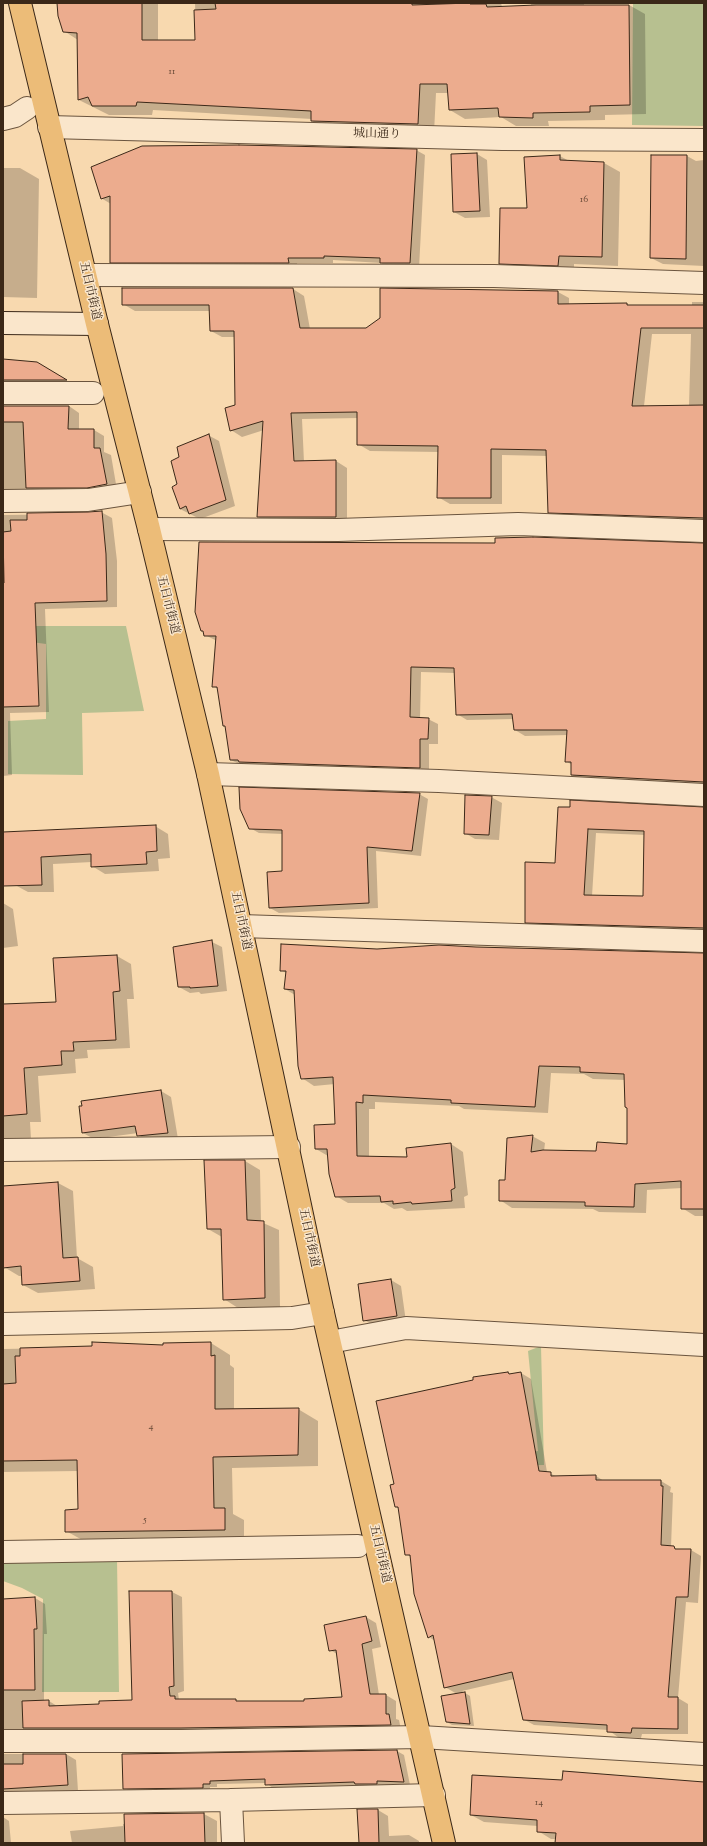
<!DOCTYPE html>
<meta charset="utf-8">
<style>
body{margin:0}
#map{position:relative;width:707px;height:1846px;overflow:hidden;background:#f8d9af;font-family:"Sorts Mill Goudy",serif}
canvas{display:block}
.frame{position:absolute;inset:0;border:4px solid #3b2818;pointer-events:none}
</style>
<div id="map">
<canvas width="707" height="1846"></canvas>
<div class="frame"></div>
</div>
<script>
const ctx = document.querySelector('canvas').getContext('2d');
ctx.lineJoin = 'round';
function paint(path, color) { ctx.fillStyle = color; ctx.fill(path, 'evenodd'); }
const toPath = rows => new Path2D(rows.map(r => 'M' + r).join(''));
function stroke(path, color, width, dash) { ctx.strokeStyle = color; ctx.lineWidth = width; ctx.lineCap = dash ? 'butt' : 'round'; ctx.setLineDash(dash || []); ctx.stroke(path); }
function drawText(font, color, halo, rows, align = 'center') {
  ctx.font = font + ' "Sorts Mill Goudy","Noto Serif JP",serif'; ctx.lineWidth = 3; ctx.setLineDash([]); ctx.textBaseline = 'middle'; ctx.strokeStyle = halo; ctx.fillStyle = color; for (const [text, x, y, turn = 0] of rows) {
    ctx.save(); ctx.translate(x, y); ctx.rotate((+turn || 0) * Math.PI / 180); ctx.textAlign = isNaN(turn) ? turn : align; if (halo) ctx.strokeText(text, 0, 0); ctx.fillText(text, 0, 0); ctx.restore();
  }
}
const green = toPath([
 [633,3,704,3,704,126,632,125],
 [13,626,126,626,144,711,82,713,83,775,8,774,8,721,46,719,46,644,16,640],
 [541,1346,544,1465,486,1466,487,1459,538,1451,528,1351],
 [117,1559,119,1692,42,1692,43,1599,22,1588,3,1581,3,1561]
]);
const shadow = toPath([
 [58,3,158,3,158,41,196,41,195,3,501,3,502,7,531,6,531,3,584,3,584,6,629,5,645,14,646,114,605,115,605,120,548,121,549,126,516,126,501,117,465,119,450,110,449,93,436,93,434,133,328,130,312,121,312,119,153,110,152,115,109,115,79,100,78,40,64,31],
 [416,150,425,155,419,268,390,268,381,263,333,260,333,263,297,263,298,268,120,267,111,262,111,204,101,198,92,167],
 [477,154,487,160,490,217,465,218,454,212,452,155],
 [560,156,569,161,604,163,620,172,618,266,574,264,574,274,516,272,500,263,528,209],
 [687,156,696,161,704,160,704,266,663,264,651,258],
 [3,168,20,168,39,179,37,298,3,297],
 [293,289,304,296,310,329,383,329,558,292,569,298,569,304,627,304,631,306,692,306,692,302,704,302,704,524,560,519,548,512,548,456,502,455,502,504,450,504,438,497,439,452,370,451,358,444,358,418,302,419,304,462,336,461,347,468,347,523,269,523,258,517,264,430,242,437,231,430,236,406,235,337,222,337,211,331,210,311,135,311,123,304],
 [652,334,691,334,689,406,644,406],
 [3,360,48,369,75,386,3,392],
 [3,406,69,406,79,413,79,430,94,430,104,436,104,452,111,455,117,490,3,500],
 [208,435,219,441,235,506,200,519,180,509,181,458],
 [101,512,112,518,117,561,117,607,45,609,49,712,10,713,12,775,3,776,3,515,88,514],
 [704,544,704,787,582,781,572,775,572,765,566,761,568,735,525,736,515,730,514,719,467,720,457,714,455,673,421,672,420,719,428,719,438,724,438,744,429,744,429,773,241,765,231,760,226,727,224,726,218,689,213,686,217,641,205,635,205,632,202,630],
 [419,794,428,799,421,856,376,851,378,908,279,913,270,908,283,872,283,834,259,833,250,828],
 [491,797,502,803,499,840,475,839,465,833],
 [559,808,704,808,704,932,534,927,526,922,556,864],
 [596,833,645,835,644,897,592,896],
 [155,826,168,834,170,858,158,859,159,871,105,874,92,866,92,862,53,864,54,892,28,892,15,885,15,833],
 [3,903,13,909,18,946,3,948],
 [212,942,222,947,227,991,201,994,199,992,190,993,179,987],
 [377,950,704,954,704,1216,695,1216,682,1208,682,1188,647,1190,646,1213,599,1212,593,1209,512,1208,500,1200,506,1181,532,1136,545,1143,544,1151,597,1152,628,1145,628,1107,626,1080,593,1079,584,1074,551,1073,548,1113,464,1109,459,1106,375,1102,375,1109,369,1109,369,1157,408,1158,451,1144,463,1152,468,1195,464,1197,465,1208,407,1211,402,1208,394,1209,384,1203,348,1203,336,1196,328,1156,316,1149,336,1125,335,1084,314,1086,302,1078,295,995,285,989,286,973,281,970],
 [117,956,131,964,134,999,127,999,130,1048,87,1050,88,1058,75,1059,76,1073,38,1076,41,1122,30,1122,31,1139,3,1141,3,1005,57,1003],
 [161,1091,171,1097,178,1139,148,1141,138,1135,138,1133,94,1139,83,1133],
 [245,1161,260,1170,261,1222,279,1230,280,1307,238,1308,224,1299,222,1237,208,1229],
 [58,1183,73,1191,77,1258,93,1267,95,1289,38,1293,23,1285,23,1276,19,1276,4,1267,3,1187],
 [391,1280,401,1286,406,1322,375,1326,364,1320],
 [211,1343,230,1355,230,1365,234,1368,234,1410,298,1409,318,1421,318,1466,232,1468,233,1514,244,1520,244,1541,86,1542,66,1531,79,1510,78,1471,3,1472,3,1349,164,1346],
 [508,1373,511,1375,521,1373,531,1379,547,1472,558,1477,596,1476,604,1481,661,1481,671,1487,670,1492,673,1493,671,1547,679,1550,691,1550,701,1556,698,1603,686,1602,678,1698,688,1704,688,1734,642,1734,641,1738,618,1737,608,1730,534,1725,523,1719,514,1679,462,1691,470,1696,474,1726,452,1725,447,1722,457,1694,445,1687,435,1641,429,1637,411,1557,406,1554,400,1509,396,1507,395,1484],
 [172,1592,182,1597,184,1691,178,1693,179,1700,305,1702,343,1698,337,1654,330,1650,366,1617,376,1623,381,1647,372,1649,379,1695,386,1695,396,1701,396,1719,399,1720,401,1730,3,1739,3,1600,35,1598,45,1604,47,1634,44,1634,44,1702,49,1701,57,1706,100,1705,133,1701],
 [397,1751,404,1755,410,1785,384,1785,384,1788,364,1788,359,1785,273,1788,266,1783,217,1784,217,1787,210,1787,210,1791,132,1792,124,1788],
 [3,1754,66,1754,76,1760,78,1791,6,1795,3,1801],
 [563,1781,704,1782,704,1843,556,1843,556,1839,551,1839,538,1831,538,1826,484,1822,471,1815],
 [378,1810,388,1816,389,1836,409,1835,419,1841,419,1843,360,1843],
 [204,1814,217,1821,217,1843,72,1843,70,1831,123,1826,123,1824],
 [3,1817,9,1821,11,1843,3,1843]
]);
const building = toPath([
 [57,3,142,3,142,40,195,40,194,10,216,9,215,3,412,3,412,5,470,3,470,4,486,4,487,7,536,5,629,5,630,105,590,106,590,112,533,113,533,118,499,117,498,108,449,110,447,84,420,84,418,124,311,121,311,111,137,102,136,106,92,106,88,97,78,100,77,33,63,32,58,16,57,3],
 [239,145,417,149,410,263,380,263,380,258,324,256,324,258,288,258,289,263,110,263,110,196,101,199,91,167,142,146,239,145],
 [477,153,480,211,453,212,451,154,477,153],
 [560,155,560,160,604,162,602,257,559,256,558,266,499,264,500,208,527,208,524,157,560,155],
 [651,155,687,155,686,259,650,258,651,155],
 [122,288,293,288,300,328,366,328,380,318,380,288,558,291,558,304,627,303,627,305,704,305,704,328,641,328,632,406,704,405,704,518,548,513,546,450,491,449,491,498,437,498,438,446,357,445,357,412,291,413,294,461,336,460,336,517,257,517,263,421,230,431,225,408,235,405,234,331,210,331,209,305,122,305,122,288],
 [3,359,37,362,67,380,3,380,3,359],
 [3,406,69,406,68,429,94,429,94,448,100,448,107,484,87,488,26,488,23,422,3,422,3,406],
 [209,434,226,500,189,514,186,506,180,509,172,487,177,484,171,461,179,457,177,447,209,434],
 [102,511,106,554,107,601,35,603,39,706,3,707,3,583,4,583,3,532,11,531,10,520,27,520,27,513,88,512,102,511],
 [533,537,704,543,704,782,571,775,571,762,565,762,567,730,514,730,512,714,456,715,454,668,411,667,410,717,429,718,428,739,420,739,420,768,239,762,238,760,230,760,225,726,223,726,217,687,212,687,216,636,204,636,203,631,201,631,195,612,199,542,495,543,495,538,533,537],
 [239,787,420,793,412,851,367,847,369,903,269,908,267,872,282,871,282,830,249,829,240,809,239,787],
 [465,795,492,796,489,835,464,834,465,795],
 [570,800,704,807,704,928,525,923,525,862,555,863,558,807,570,807,570,800],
 [588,829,644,831,643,896,584,895,588,829],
 [156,825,157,851,146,852,147,864,91,867,91,854,41,857,42,885,3,886,3,832,156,825],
 [212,940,218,986,190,988,190,987,178,987,173,947,212,940],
 [281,944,377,949,439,945,476,947,704,953,704,1209,681,1209,681,1181,635,1184,634,1207,585,1206,585,1202,499,1201,499,1180,505,1180,507,1138,533,1135,531,1152,543,1150,596,1151,597,1142,627,1144,627,1108,625,1107,624,1074,580,1072,580,1067,539,1066,535,1107,451,1103,451,1100,363,1095,363,1103,356,1102,357,1156,407,1157,406,1148,451,1143,455,1188,451,1190,452,1201,412,1204,411,1202,393,1204,393,1201,381,1202,380,1196,335,1197,329,1174,327,1149,315,1149,314,1125,335,1124,333,1077,301,1079,298,1066,294,990,284,989,286,971,280,971,281,944],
 [117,955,120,991,113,992,116,1040,73,1042,74,1051,61,1051,62,1065,24,1068,27,1114,3,1116,3,1004,56,1002,53,958,117,955],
 [161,1090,168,1133,137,1136,135,1126,82,1133,79,1106,82,1106,81,1101,161,1090],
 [204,1160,245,1160,247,1220,264,1221,265,1298,223,1300,221,1229,207,1229,204,1160],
 [58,1182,63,1258,78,1257,80,1281,22,1285,21,1266,3,1268,3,1186,58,1182],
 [391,1279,397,1316,363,1321,358,1284,391,1279],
 [92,1342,163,1345,163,1343,211,1342,211,1356,215,1355,215,1409,299,1408,298,1455,213,1457,214,1508,225,1508,225,1530,65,1532,65,1510,78,1509,77,1460,3,1461,3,1384,16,1383,15,1356,20,1356,20,1348,92,1346,92,1342],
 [508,1372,509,1374,521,1372,539,1471,551,1472,551,1476,596,1475,596,1480,661,1480,661,1486,663,1486,661,1545,674,1546,675,1549,691,1549,688,1597,676,1597,668,1697,678,1697,678,1729,632,1728,631,1733,607,1732,607,1725,523,1720,512,1672,444,1688,433,1635,428,1638,414,1594,410,1555,405,1555,398,1507,395,1507,390,1485,394,1484,376,1401,473,1380,473,1377,508,1372],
 [129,1591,172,1591,174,1686,169,1687,170,1696,175,1696,175,1699,236,1699,236,1701,304,1701,304,1699,342,1697,336,1650,329,1651,324,1625,366,1616,372,1641,362,1644,370,1694,386,1694,386,1714,389,1714,391,1725,181,1728,23,1728,22,1701,49,1700,49,1706,99,1704,99,1701,132,1700,129,1591],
 [35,1597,37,1629,34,1629,35,1690,3,1690,3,1599,35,1597],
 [465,1692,470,1724,446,1722,441,1696,465,1692],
 [397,1750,404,1782,377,1781,377,1784,355,1784,354,1782,265,1785,265,1779,210,1781,210,1784,203,1784,203,1788,123,1789,122,1754,397,1750],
 [23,1754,66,1754,68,1785,3,1789,3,1764,23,1764,23,1754],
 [563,1771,704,1782,704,1843,555,1843,556,1833,537,1832,537,1820,470,1815,472,1775,562,1780,563,1771],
 [357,1809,378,1809,379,1843,359,1843,357,1809],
 [204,1813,205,1843,125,1843,124,1814,204,1813]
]);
const street = toPath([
 [3,119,15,116,27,108],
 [49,127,502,139,704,140],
 [86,275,494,276,704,283],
 [3,393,93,393],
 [3,501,88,500,140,492],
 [149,529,338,530,518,524,704,531],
 [208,774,439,781,704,795],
 [241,926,704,941],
 [3,1150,289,1147],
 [3,1324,292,1318,323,1313],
 [330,1342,406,1328,704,1345],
 [3,1552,358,1546],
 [3,1741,181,1741,421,1737,704,1754],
 [231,1800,233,1843],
 [3,1803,231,1800,434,1795]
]);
const secondary = toPath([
 [3,323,97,324]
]);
const primary = toPath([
 [20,3,97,324,149,529,208,774,323,1313,444,1843]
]);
const numberNames = [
 ["11",172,72],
 ["16",584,200],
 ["4",151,1427],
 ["5",145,1520],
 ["14",539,1803]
];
const streetNames = [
 ["城山通り",377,135,1],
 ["五日市街道",89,291,77],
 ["五日市街道",167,605,76],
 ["五日市街道",240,921,78],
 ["五日市街道",308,1238,78],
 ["五日市街道",379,1554,77]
];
paint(green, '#b7c090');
paint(shadow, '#0003');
paint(building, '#ecac8e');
stroke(building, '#3b2818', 1);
stroke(street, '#6a543e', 24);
stroke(secondary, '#3b2818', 24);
stroke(primary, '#3b2818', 24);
stroke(street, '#fae6cb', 22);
stroke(secondary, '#fae6cb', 22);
stroke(primary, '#ecbc78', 22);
drawText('10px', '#674936', null, numberNames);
drawText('12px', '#3b2818', '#fae6cb', streetNames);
</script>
